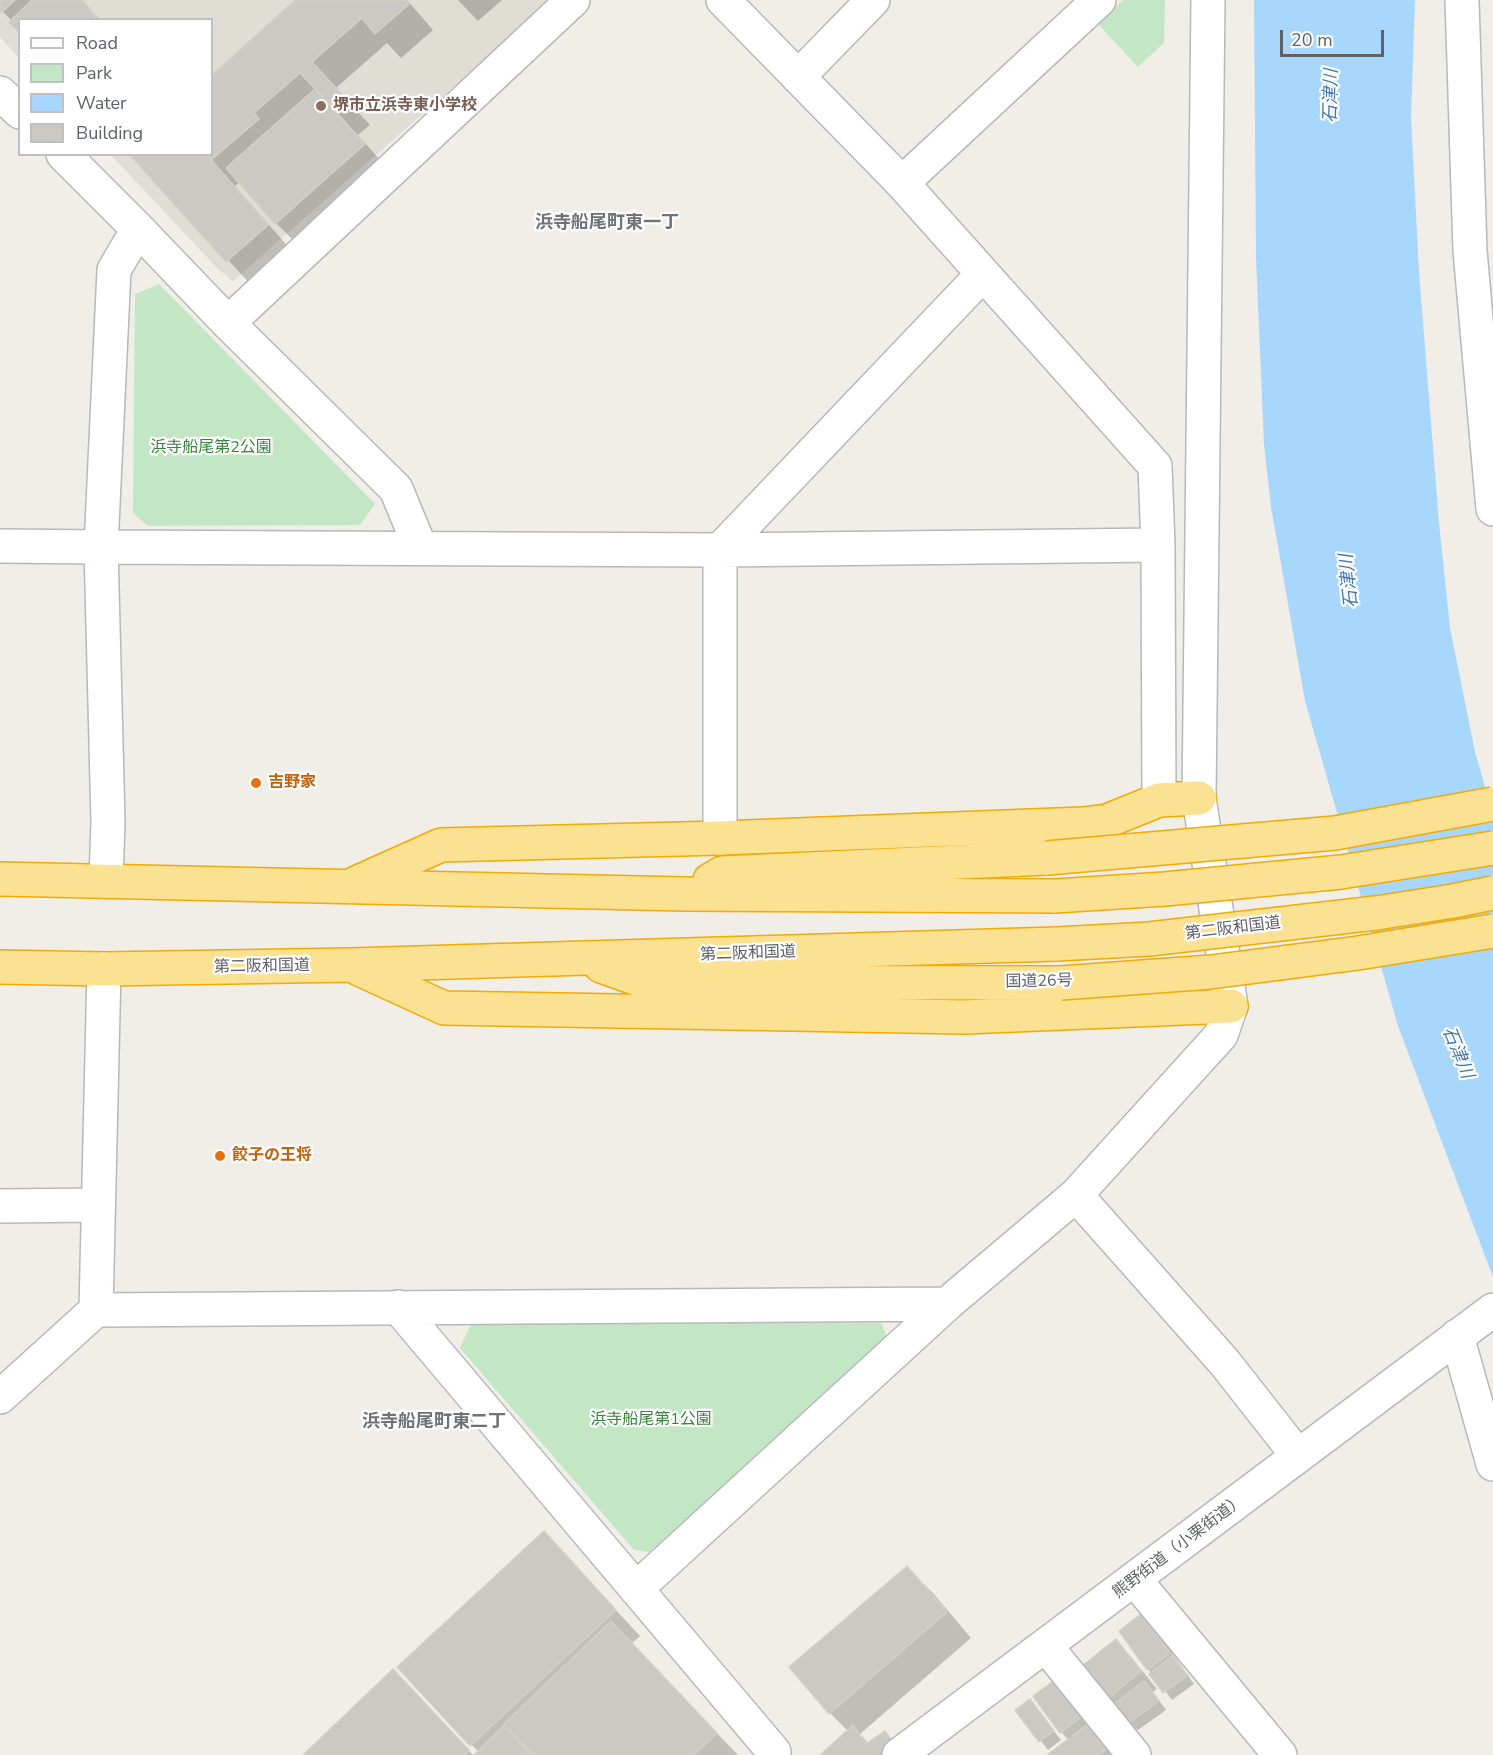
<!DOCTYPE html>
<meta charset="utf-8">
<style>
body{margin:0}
#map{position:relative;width:1493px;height:1755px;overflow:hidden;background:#f0eee6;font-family:"Nunito Sans",sans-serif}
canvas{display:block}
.legend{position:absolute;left:18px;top:18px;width:195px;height:138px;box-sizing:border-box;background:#fff;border:2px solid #bfc0c2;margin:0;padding:8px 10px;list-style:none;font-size:18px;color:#5e6166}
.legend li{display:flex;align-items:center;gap:12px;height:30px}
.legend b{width:30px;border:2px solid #bfc0c2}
.scale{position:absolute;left:1280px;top:30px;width:104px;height:27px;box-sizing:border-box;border:3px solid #5e6166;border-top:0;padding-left:8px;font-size:18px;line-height:21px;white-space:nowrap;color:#5e6166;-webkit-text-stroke:4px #fff;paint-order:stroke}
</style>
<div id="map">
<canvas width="1493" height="1755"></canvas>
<ul class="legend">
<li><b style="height:8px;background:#fff"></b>Road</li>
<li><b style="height:16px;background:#c3e7c4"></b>Park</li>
<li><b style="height:16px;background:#a8d7fe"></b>Water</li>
<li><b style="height:16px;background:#ccc8c3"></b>Building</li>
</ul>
<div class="scale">20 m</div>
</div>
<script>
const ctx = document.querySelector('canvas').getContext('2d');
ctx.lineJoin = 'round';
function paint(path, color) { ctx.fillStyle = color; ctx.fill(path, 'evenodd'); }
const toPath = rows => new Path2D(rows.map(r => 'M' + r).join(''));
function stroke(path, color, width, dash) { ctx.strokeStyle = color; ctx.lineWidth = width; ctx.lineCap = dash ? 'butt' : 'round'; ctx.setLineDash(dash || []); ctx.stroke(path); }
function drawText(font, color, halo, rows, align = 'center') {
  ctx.font = font + ' "Nunito Sans","Noto Sans JP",sans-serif'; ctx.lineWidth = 4.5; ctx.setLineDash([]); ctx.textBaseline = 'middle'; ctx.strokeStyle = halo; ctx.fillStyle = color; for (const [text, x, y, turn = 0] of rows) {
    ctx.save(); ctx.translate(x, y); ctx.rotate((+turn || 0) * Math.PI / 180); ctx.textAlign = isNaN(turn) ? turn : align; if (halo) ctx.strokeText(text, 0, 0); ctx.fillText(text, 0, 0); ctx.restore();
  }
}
const education = toPath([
 [0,0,552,0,233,281,219,270,111,155,212,154,212,20,20,20,19,58,0,37]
]);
const green = toPath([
 [1123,0,1165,0,1164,43,1138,67,1098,24],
 [159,284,375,504,360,525,148,526,133,513,135,294],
 [472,1322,881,1323,890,1344,649,1552,634,1550,460,1348]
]);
const water = toPath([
 [1254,0,1415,0,1411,118,1419,272,1439,523,1450,628,1475,752,1493,814,1493,1277,1398,1026,1305,701,1271,507,1264,445,1256,257]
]);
const shadow = toPath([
 [0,0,81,0,100,20,12,21,0,9],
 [297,0,407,0,433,30,401,58,387,43,336,88,370,125,358,135,389,170,301,248,276,223,240,182,235,186,292,251,252,286,131,154,212,154,212,77],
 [458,0,502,0,478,21],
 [544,1533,640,1636,631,1644,738,1755,535,1755,524,1744,521,1746,530,1755,476,1755,479,1752,471,1744],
 [907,1568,933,1593,971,1638,860,1734,869,1744,885,1733,905,1755,822,1755,848,1731,830,1713],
 [1141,1616,1158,1633,1194,1684,1172,1700,1148,1669],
 [1115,1641,1132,1658,1157,1689,1153,1692,1166,1710,1138,1730,1104,1702],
 [1056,1681,1120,1755,1049,1755,1069,1740,1061,1732],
 [418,1696,473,1755,305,1755],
 [1030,1701,1061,1740,1048,1750,1017,1710]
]);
const building = toPath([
 [0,0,15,0,1,13,0,0],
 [32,0,82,0,96,17,93,20,20,20,20,34,9,22,32,0],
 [295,0,405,0,409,4,375,34,362,18,312,62,346,99,334,109,300,73,254,113,259,119,211,160,206,154,212,154,212,75,295,0],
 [315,89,365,144,275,224,226,168,315,89],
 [129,154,206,154,268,225,226,262,129,154],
 [544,1531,616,1610,470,1746,397,1667,544,1531],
 [907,1566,947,1612,829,1714,789,1667,907,1566],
 [1141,1614,1170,1653,1147,1670,1119,1631,1141,1614],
 [611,1621,717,1733,694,1755,533,1755,504,1724,611,1621],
 [1116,1639,1141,1671,1103,1703,1077,1670,1116,1639],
 [1172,1656,1187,1676,1163,1693,1149,1674,1172,1656],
 [393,1669,469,1750,464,1755,303,1755,393,1669],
 [1056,1679,1083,1716,1060,1733,1033,1696,1056,1679],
 [1144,1681,1159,1701,1129,1723,1114,1704,1144,1681],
 [1030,1699,1054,1731,1039,1742,1015,1710,1030,1699],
 [1092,1721,1111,1746,1098,1755,1047,1755,1092,1721],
 [853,1725,866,1744,885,1731,893,1743,877,1755,820,1755,853,1725],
 [503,1726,531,1755,474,1755,503,1726]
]);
const minor = toPath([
 [723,0,902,183,1155,466,1158,545],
 [1462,0,1470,251,1493,509],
 [798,77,873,0],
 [0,93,20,112],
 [63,154,138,229,228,323,396,489,420,547],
 [902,183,1099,0],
 [228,323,573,0],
 [0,546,101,547,114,270,138,229],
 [720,838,720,550,983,274],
 [106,881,108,822,101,547,720,550,1158,545,1159,800],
 [1076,1195,1225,1363,1298,1456],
 [0,1206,98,1205],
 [398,1307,774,1752],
 [96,1310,104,969],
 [1457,1336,1493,1464],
 [0,1397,96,1310,947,1304,1076,1195,1221,1035,1231,1006,1199,798,1208,0],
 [1135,1580,1280,1755],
 [636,1589,947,1304],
 [1046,1646,1134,1755],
 [899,1755,1493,1310]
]);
const highway = toPath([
 [0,879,685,894,1055,896],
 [710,880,722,873,1047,858],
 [356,883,441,845,720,838,1083,824,1107,821,1159,800,1199,798],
 [601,966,646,982,1061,983],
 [0,967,104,969,351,965,1057,944],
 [359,969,444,1008,965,1017,1231,1006]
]);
const highwayBridge = toPath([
 [1047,858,1335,833,1493,804],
 [1055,896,1165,889,1341,872,1493,848],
 [1057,944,1149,939,1376,913,1453,901,1493,893],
 [1061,983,1211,972,1358,953,1493,931]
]);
const markers = [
 [321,106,6,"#8d6e63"],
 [256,783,6,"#e8710a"],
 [220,1156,6,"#e8710a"]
];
const educationNames = [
 ["堺市立浜寺東小学校",333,106]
];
const parkNames = [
 ["浜寺船尾第2公園",211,448],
 ["浜寺船尾第1公園",651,1420]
];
const foodNames = [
 ["吉野家",268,783],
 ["餃子の王将",232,1156]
];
const streetNames = [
 ["第二阪和国道",1233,929,-7],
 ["第二阪和国道",748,954,-2],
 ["第二阪和国道",262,967,-1],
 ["国道26号",1039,982,-1],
 ["熊野街道（小栗街道）",1179,1547,-37]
];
const waterNames = [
 ["石津川",1332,96,-89],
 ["石津川",1350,581,-96],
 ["石津川",1457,1053,68]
];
const neighbourhoodNames = [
 ["浜寺船尾町東一丁",607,224],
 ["浜寺船尾町東二丁",434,1423]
];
paint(education, '#e0ddd4');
paint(green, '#c3e7c4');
paint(water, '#a8d7fe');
paint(shadow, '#0003');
paint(building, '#ccc8c3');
stroke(building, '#d4d0c5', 1.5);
stroke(minor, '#b6b8bd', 36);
stroke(highway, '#f2aa04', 36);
stroke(minor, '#fff', 33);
stroke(highway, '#fbe292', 33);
stroke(highwayBridge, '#f2aa04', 36, []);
stroke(highwayBridge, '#fbe292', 33);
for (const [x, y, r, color] of markers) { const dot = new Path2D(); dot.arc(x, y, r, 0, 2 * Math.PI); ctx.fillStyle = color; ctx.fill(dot); stroke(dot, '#fff', 2); }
drawText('bold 16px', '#785e54', '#fff', educationNames, 'left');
drawText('16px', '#37843b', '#fff', parkNames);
drawText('bold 16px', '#c56008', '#fff', foodNames, 'left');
drawText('16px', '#5e6166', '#fff', streetNames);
drawText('italic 18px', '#4478b0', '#fff', waterNames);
drawText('bold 18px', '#6f7378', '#fff', neighbourhoodNames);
</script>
